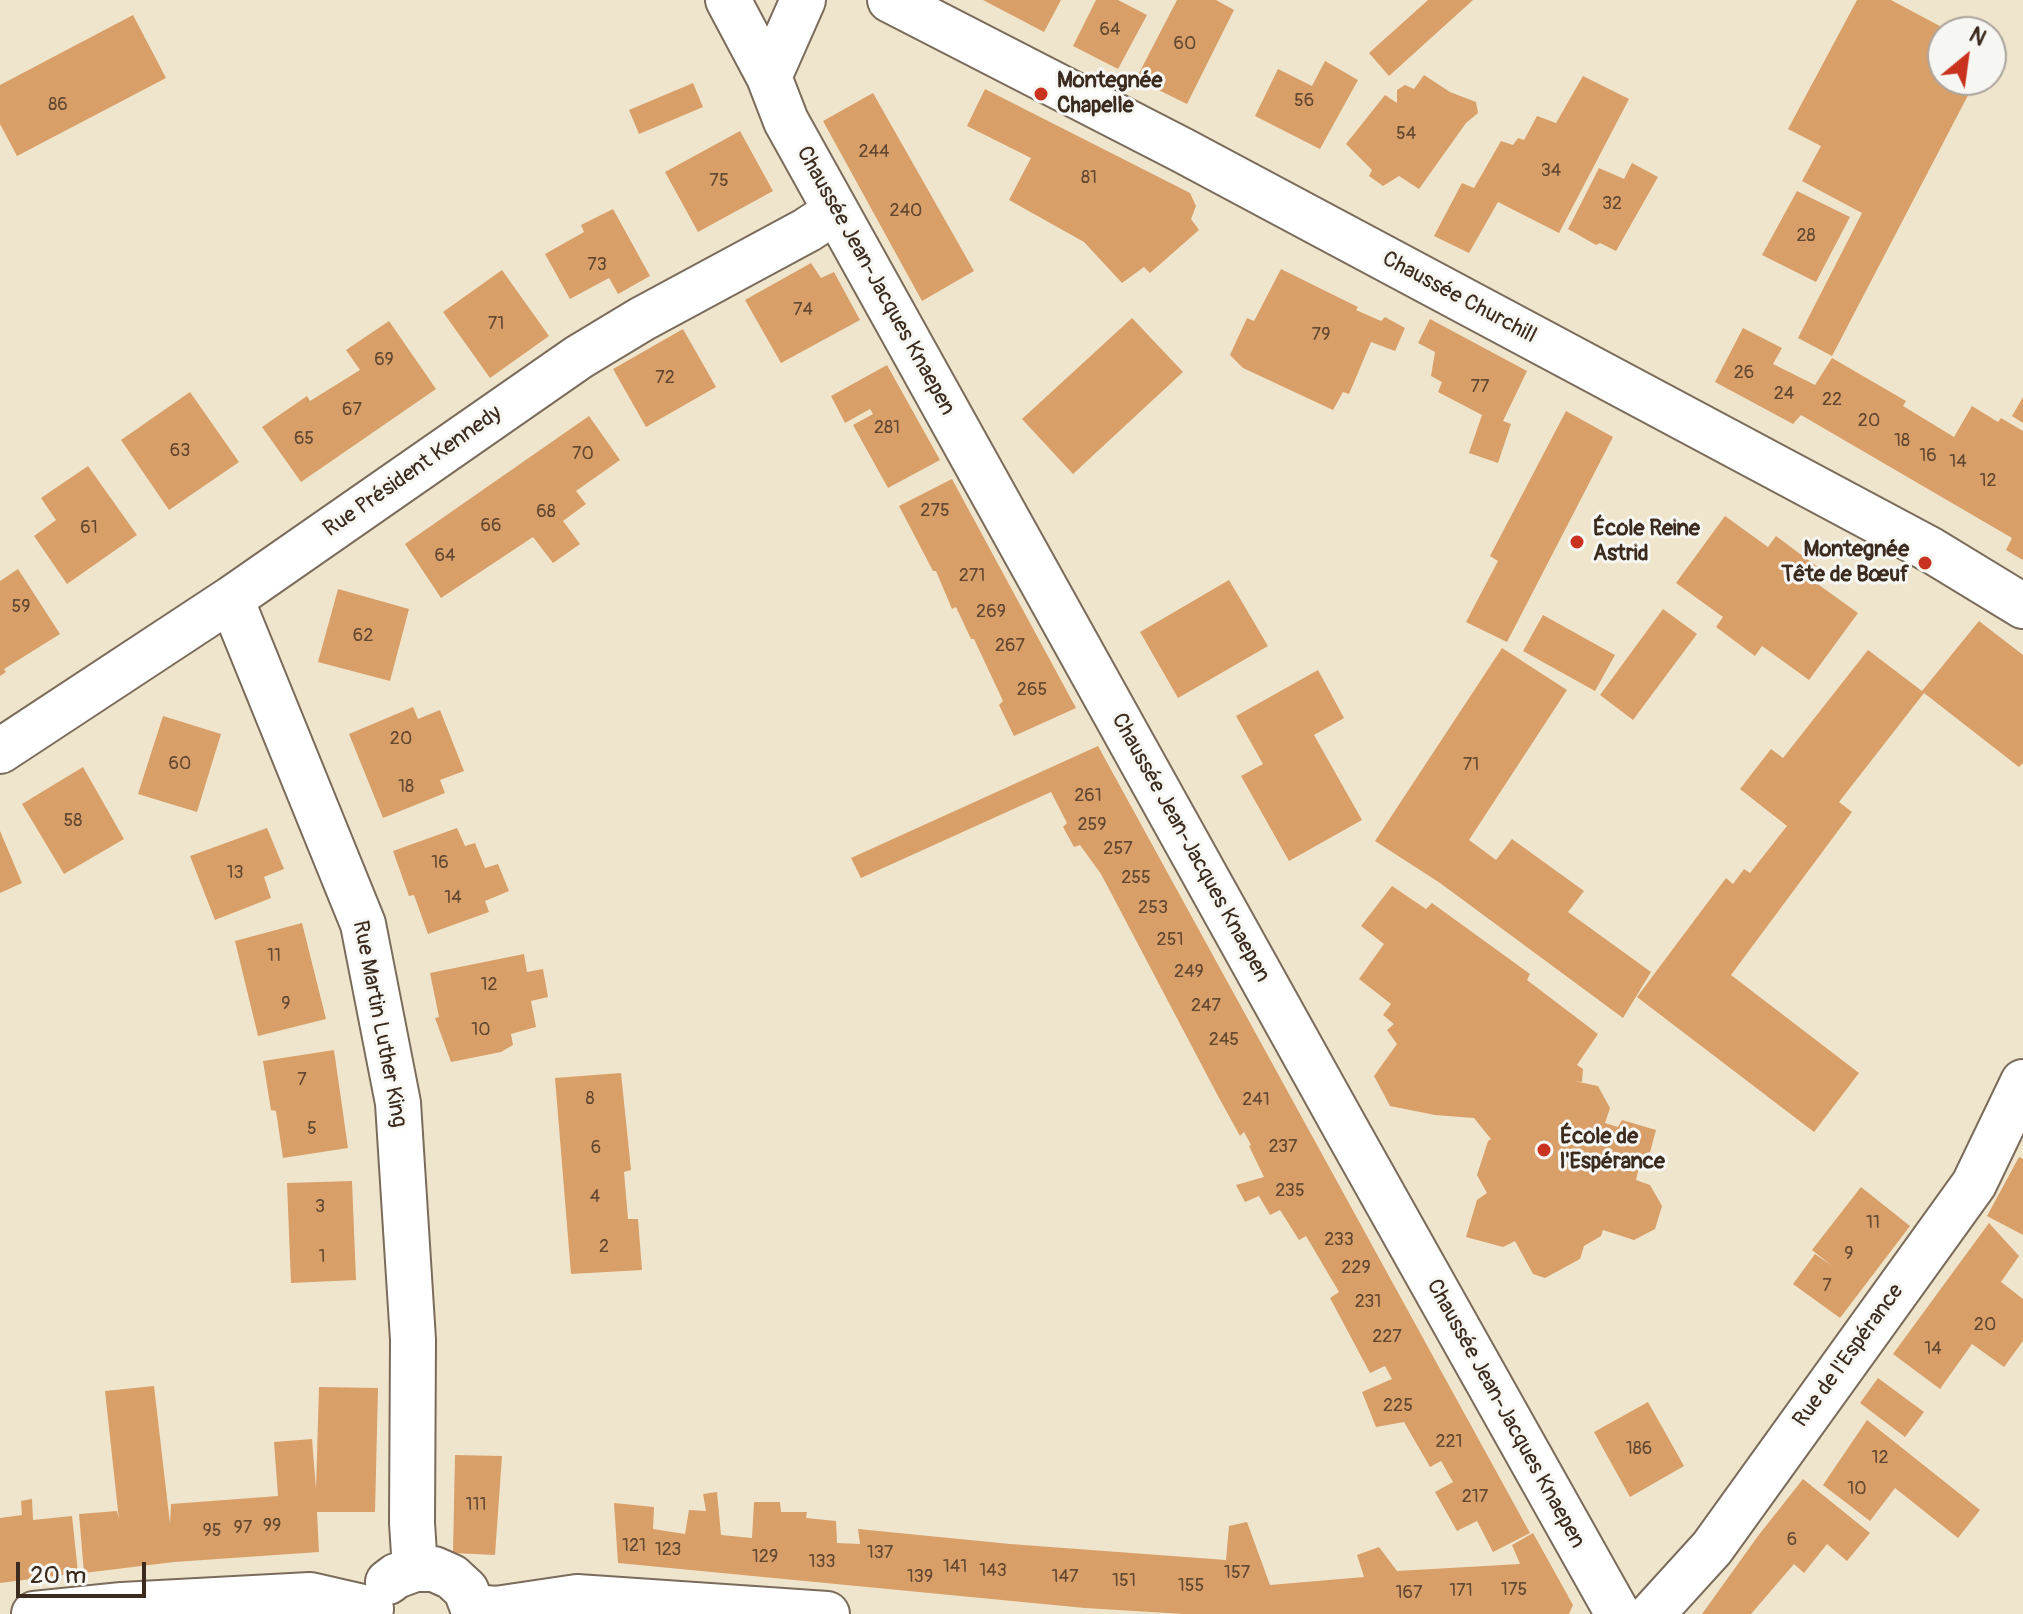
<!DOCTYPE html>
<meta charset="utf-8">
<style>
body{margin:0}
#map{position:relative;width:2023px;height:1614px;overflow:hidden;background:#efe5cc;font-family:Pangolin,sans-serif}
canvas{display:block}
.north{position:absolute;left:1927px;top:16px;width:80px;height:80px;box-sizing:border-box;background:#f6f6f2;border:2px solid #aba49d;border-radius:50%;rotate:29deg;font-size:22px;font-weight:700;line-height:32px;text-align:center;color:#3b2a1e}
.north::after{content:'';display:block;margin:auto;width:28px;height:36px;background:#c8321e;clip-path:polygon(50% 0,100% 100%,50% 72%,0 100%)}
.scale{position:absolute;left:16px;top:1562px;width:130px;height:36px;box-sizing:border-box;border:4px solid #3b2a1e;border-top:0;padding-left:10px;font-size:24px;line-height:28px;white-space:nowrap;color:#3b2a1e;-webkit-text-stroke:6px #f6f6f2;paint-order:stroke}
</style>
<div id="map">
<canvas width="2023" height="1614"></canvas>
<div class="north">N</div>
<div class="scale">20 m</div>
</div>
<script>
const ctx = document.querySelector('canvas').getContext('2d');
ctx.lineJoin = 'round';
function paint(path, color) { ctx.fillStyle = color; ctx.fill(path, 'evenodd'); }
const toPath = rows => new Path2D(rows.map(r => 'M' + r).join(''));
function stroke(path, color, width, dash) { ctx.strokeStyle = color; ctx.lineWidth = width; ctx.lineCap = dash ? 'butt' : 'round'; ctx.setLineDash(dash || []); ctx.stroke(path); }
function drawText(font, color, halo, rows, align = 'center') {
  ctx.font = font + ' Pangolin,sans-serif'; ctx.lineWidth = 6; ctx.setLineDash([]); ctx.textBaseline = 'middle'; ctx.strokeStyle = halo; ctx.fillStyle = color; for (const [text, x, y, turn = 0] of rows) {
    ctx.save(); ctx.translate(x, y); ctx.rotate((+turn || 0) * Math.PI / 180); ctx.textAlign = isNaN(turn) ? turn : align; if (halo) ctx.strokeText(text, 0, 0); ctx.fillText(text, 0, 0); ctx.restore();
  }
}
const building = toPath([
 [983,0,1061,0,1044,32],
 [1096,0,1118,0,1147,15,1118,69,1073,46],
 [1177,0,1216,0,1234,10,1187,104,1136,79],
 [1428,0,1473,0,1389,76,1369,53],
 [1857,0,1891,0,1951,32,1943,32,1943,80,1976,80,1832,356,1798,338,1862,213,1802,181,1821,146,1788,129],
 [133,15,166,78,17,156,0,124,0,85],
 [1325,61,1358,80,1320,149,1255,116,1278,69,1312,86],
 [1424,75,1450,92,1476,102,1478,113,1466,123,1419,189,1399,176,1383,186,1369,176,1372,170,1346,144,1385,95,1397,103,1397,90,1405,85,1414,89],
 [1583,76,1629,99,1559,233,1498,202,1469,253,1434,236,1462,183,1474,188,1501,141,1513,145,1518,138,1524,140,1537,116,1556,123],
 [693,83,703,107,639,134,629,110],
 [985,89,1190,193,1196,206,1191,219,1199,230,1150,273,1144,267,1122,283,1084,242,1009,200,1031,158,967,126],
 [873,93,974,271,922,301,823,121],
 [740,131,773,191,698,232,665,172],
 [1632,163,1658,177,1616,251,1600,243,1596,245,1568,229,1599,168,1624,179],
 [1797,191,1850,217,1816,282,1762,255],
 [613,209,650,276,618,294,609,278,570,299,545,254,584,232,581,225],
 [811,263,821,278,834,272,860,320,781,363,745,300],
 [1281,269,1358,307,1356,310,1381,321,1385,317,1405,328,1395,351,1371,342,1349,394,1343,392,1333,410,1243,368,1230,355,1247,318,1254,321],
 [502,270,549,336,490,378,443,312],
 [1132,318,1183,372,1073,474,1022,419],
 [1430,319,1527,371,1503,421,1511,424,1498,463,1469,453,1482,415,1438,392,1442,382,1431,376,1435,352,1418,343],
 [389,321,436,389,301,482,262,427,307,396,310,401,360,370,346,350],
 [1743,328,1782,348,1773,364,1815,385,1832,358,1906,401,1903,406,1954,437,1972,406,1998,422,2001,418,2023,431,2023,560,2006,550,2012,538,1801,415,1793,424,1715,382],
 [683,329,716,387,646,427,613,369],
 [887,365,940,460,888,488,853,425,873,414,870,409,845,423,831,396],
 [190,392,239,462,169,510,121,440],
 [2023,397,2023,423,2012,416],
 [1566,411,1613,437,1507,642,1466,622,1498,561,1490,556],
 [589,416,620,460,576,491,586,504,563,521,580,544,553,563,533,537,441,598,405,544],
 [88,466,137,535,67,584,34,536,56,520,41,498],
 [952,479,1076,708,1014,736,999,705,1003,701,974,639,971,639,956,607,952,609,936,571,933,571,899,506],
 [1725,516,1768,547,1776,536,1827,574,1819,585,1858,613,1809,680,1762,646,1755,656,1716,627,1723,617,1676,583],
 [18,569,60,634,4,669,6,672,0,676,0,581],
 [1229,580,1268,646,1178,698,1140,632],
 [338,589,409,609,390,681,318,662],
 [1663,609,1697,634,1633,720,1600,695],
 [1543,615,1615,655,1595,691,1523,651],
 [1979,621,2023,655,2023,763,2019,767,1924,693,1839,802,1852,812,1731,975,1859,1073,1814,1132,1637,997,1726,878,1733,884,1744,869,1750,873,1787,826,1740,789,1771,749,1783,758,1868,650,1922,691],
 [1502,648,1567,690,1469,840,1496,860,1512,839,1584,891,1568,912,1651,972,1623,1018,1440,883,1375,841],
 [1318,670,1344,718,1314,735,1362,820,1289,861,1241,776,1263,764,1236,716],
 [413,707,418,719,440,710,464,771,440,780,445,793,383,818,349,734],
 [163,716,221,734,197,812,138,794],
 [1098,746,1530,1533,1493,1552,1477,1521,1457,1531,1435,1492,1453,1482,1441,1461,1430,1467,1404,1422,1376,1427,1362,1392,1392,1379,1385,1366,1370,1373,1330,1298,1339,1292,1306,1236,1299,1240,1280,1210,1270,1215,1259,1196,1245,1202,1236,1185,1264,1177,1249,1146,1251,1145,1244,1132,1240,1136,1218,1096,1101,874,1080,845,1074,847,1063,827,1067,823,1051,792,861,878,851,858],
 [83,767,124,839,64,874,22,804],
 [267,828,284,869,264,877,271,898,215,920,190,856],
 [457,828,465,846,475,843,485,868,498,864,509,891,485,901,489,912,428,934,414,895,409,896,393,851],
 [0,831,22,883,0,893],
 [1392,886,1426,909,1432,903,1530,974,1527,980,1598,1034,1577,1065,1583,1069,1582,1082,1574,1081,1598,1086,1610,1108,1605,1123,1618,1127,1622,1120,1656,1130,1646,1167,1639,1167,1636,1180,1650,1185,1662,1206,1655,1229,1634,1240,1603,1230,1601,1236,1584,1246,1580,1259,1545,1278,1533,1274,1515,1241,1503,1247,1466,1237,1477,1200,1487,1193,1477,1175,1488,1141,1491,1139,1474,1118,1435,1115,1390,1106,1374,1076,1397,1044,1387,1030,1394,1024,1383,1015,1391,1004,1359,979,1384,944,1361,926],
 [302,923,326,1019,258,1036,235,941],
 [524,954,527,972,543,969,548,997,531,1001,536,1027,511,1034,513,1045,501,1052,451,1062,435,1018,439,1017,430,973],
 [334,1050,348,1148,283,1158,276,1111,271,1110,263,1061],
 [621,1073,631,1170,624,1172,628,1219,638,1219,642,1270,571,1274,555,1078],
 [2019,1157,2023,1159,2023,1235,1987,1216],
 [352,1181,356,1280,291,1283,287,1183],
 [1861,1187,1910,1226,1840,1318,1793,1284,1815,1254,1832,1266,1812,1250],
 [1989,1223,2019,1256,2001,1282,2023,1299,2023,1341,2004,1367,1972,1344,1940,1389,1893,1354],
 [1878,1378,1924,1412,1905,1437,1860,1403],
 [154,1386,170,1524,171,1504,278,1496,274,1442,312,1439,316,1489,319,1387,378,1388,375,1512,317,1512,319,1552,174,1562,84,1573,79,1514,117,1511,119,1520,105,1391],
 [1648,1402,1684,1466,1630,1497,1594,1432],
 [1867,1420,1980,1510,1958,1538,1895,1488,1870,1521,1823,1485],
 [455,1455,502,1456,495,1555,453,1553],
 [1803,1479,1870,1533,1847,1561,1827,1544,1804,1573,1794,1564,1751,1614,1702,1614,1758,1536],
 [717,1492,721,1535,752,1538,754,1502,780,1502,781,1512,807,1512,806,1518,836,1521,837,1543,860,1544,858,1529,1010,1544,1226,1560,1229,1526,1247,1522,1270,1585,1364,1577,1357,1555,1379,1547,1397,1571,1520,1564,1512,1545,1533,1533,1573,1605,1569,1614,1184,1614,1085,1608,618,1563,614,1503,654,1507,653,1529,685,1534,689,1510,706,1511,703,1494],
 [32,1499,33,1520,72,1516,78,1573,0,1583,0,1518,22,1515,21,1501]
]);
const minor = toPath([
 [728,0,769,77,786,121,1346,1129,1618,1614],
 [769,77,803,0],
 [231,599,363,924,398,1103,413,1340,412,1523,415,1569],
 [0,751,231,599,579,357,642,319,807,230,836,211],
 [388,1582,396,1576,415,1569,434,1569,452,1577,466,1590,475,1614],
 [474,1607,496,1609,577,1597,827,1614],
 [34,1614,122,1605,310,1595,371,1609],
 [1652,1614,1712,1548,1974,1184,2023,1082]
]);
const major = toPath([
 [890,0,1182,150,1931,550,2023,606]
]);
const markers = [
 [1041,94,8,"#c8321e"],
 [1577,542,8,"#c8321e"],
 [1925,563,8,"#c8321e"],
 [1544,1150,8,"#c8321e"]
];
const numberNames = [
 ["64",1110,30],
 ["60",1185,44],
 ["56",1304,101],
 ["86",58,105],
 ["54",1406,134],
 ["244",874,152],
 ["34",1551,171],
 ["81",1089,178],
 ["75",719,181],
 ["32",1612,204],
 ["240",906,211],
 ["28",1806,236],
 ["73",597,265],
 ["74",803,310],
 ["71",496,324],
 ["79",1321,335],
 ["69",384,360],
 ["26",1744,373],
 ["72",665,378],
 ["77",1480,387],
 ["24",1784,394],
 ["22",1832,400],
 ["67",352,410],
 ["20",1869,421],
 ["281",887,428],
 ["65",304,439],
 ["18",1902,441],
 ["63",180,451],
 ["70",583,454],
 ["16",1928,456],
 ["14",1958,462],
 ["12",1988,481],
 ["275",935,511],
 ["68",546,512],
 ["66",491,526],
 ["61",89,528],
 ["64",445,556],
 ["271",972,576],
 ["59",21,607],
 ["269",991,612],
 ["62",363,636],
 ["267",1010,646],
 ["265",1032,690],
 ["20",401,739],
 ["60",180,764],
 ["71",1471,765],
 ["18",406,787],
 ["261",1088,796],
 ["58",73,821],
 ["259",1092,825],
 ["257",1118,849],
 ["16",440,863],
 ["13",235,873],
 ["255",1136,878],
 ["14",453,898],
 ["253",1153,908],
 ["251",1170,940],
 ["11",274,956],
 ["249",1189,972],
 ["12",489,985],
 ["9",286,1004],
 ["247",1206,1006],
 ["10",481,1030],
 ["245",1224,1040],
 ["7",302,1080],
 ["8",590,1099],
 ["241",1256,1100],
 ["5",312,1129],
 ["237",1283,1147],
 ["6",596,1148],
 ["235",1290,1191],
 ["4",595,1197],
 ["3",320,1207],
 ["11",1873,1223],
 ["233",1339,1240],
 ["2",604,1247],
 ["9",1849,1254],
 ["1",322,1257],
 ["229",1356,1268],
 ["7",1827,1286],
 ["231",1368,1302],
 ["20",1985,1325],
 ["227",1387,1337],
 ["14",1933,1349],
 ["225",1398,1406],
 ["221",1449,1442],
 ["186",1639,1449],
 ["12",1880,1458],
 ["10",1857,1489],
 ["217",1475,1497],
 ["111",476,1505],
 ["99",272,1526],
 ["97",243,1528],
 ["95",212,1531],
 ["6",1792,1540],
 ["121",634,1546],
 ["123",668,1550],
 ["137",880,1553],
 ["129",765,1557],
 ["133",822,1562],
 ["141",955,1567],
 ["143",993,1571],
 ["157",1237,1573],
 ["139",920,1577],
 ["147",1065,1577],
 ["151",1124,1581],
 ["155",1191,1586],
 ["175",1514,1590],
 ["171",1461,1591],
 ["167",1409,1593]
];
const poiNames = [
 ["Montegnée",1057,81],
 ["Chapelle",1057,106],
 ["École Reine",1593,529],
 ["Astrid",1593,554],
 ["Montegnée",1909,550,"right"],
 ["Tête de Bœuf",1909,575,"right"],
 ["École de",1560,1137],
 ["l'Espérance",1560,1162]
];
const streetNames = [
 ["Chaussée Jean-Jacques Knaepen",875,281,61],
 ["Chaussée Churchill",1459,298,28],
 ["Rue Président Kennedy",413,472,-35],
 ["Chaussée Jean-Jacques Knaepen",1190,848,61],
 ["Rue Martin Luther King",379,1024,79],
 ["Rue de l'Espérance",1849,1356,-54],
 ["Chaussée Jean-Jacques Knaepen",1505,1414,61]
];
paint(building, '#d99f69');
stroke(minor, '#7a6b5b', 48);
stroke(major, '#7a6b5b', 48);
stroke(minor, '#fff', 44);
stroke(major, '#fff', 44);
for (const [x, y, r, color] of markers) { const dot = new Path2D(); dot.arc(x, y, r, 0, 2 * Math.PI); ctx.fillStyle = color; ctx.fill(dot); stroke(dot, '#f6f6f2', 3); }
drawText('18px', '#624731', null, numberNames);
drawText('bold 22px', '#3b2a1e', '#f6f6f2', poiNames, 'left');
drawText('22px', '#3b2a1e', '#f6f6f2', streetNames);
</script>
